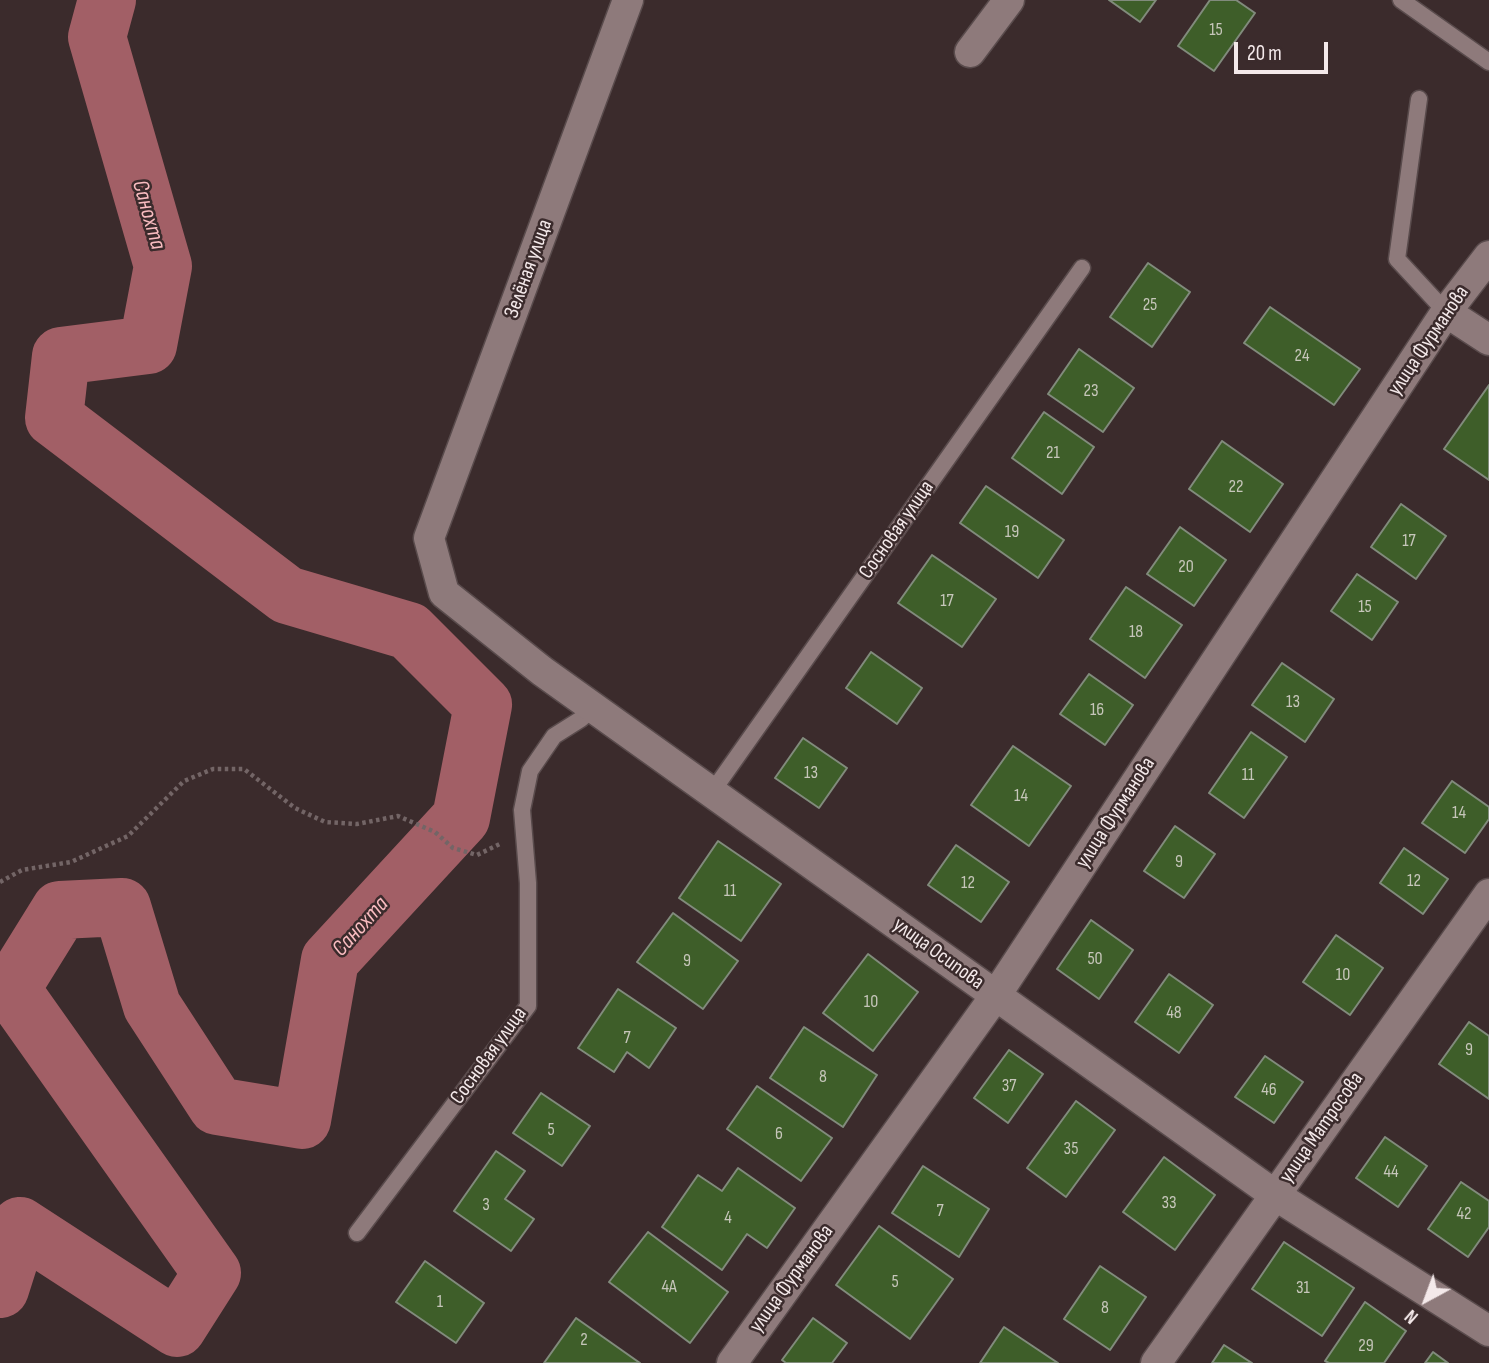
<!DOCTYPE html>
<meta charset="utf-8">
<style>
body{margin:0}
#map{position:relative;width:1489px;height:1363px;overflow:hidden;background:#3b2b2c;font-family:"Sofia Sans Condensed",sans-serif}
canvas{display:block}
.north{position:absolute;left:1391px;top:1265px;width:70px;height:70px;-webkit-text-stroke:5px #3b2b2c;paint-order:stroke;rotate:221deg;font-size:19px;font-weight:700;line-height:28px;text-align:center;color:#f4e9ea}
.north::after{content:'';display:block;margin:auto;width:24px;height:32px;background:#f4e9ea;clip-path:polygon(50% 0,100% 100%,50% 72%,0 100%)}
.scale{position:absolute;left:1234px;top:42px;width:94px;height:32px;box-sizing:border-box;border:4px solid #f4e9ea;border-top:0;padding-left:9px;font-size:21px;line-height:24px;white-space:nowrap;color:#f4e9ea;-webkit-text-stroke:5px #3b2b2c;paint-order:stroke}
</style>
<div id="map">
<canvas width="1489" height="1363"></canvas>
<div class="north">N</div>
<div class="scale">20 m</div>
</div>
<script>
const ctx = document.querySelector('canvas').getContext('2d');
ctx.lineJoin = 'round';
const toPath = rows => new Path2D(rows.map(r => 'M' + r).join(''));
function stroke(path, color, width, dash) { ctx.strokeStyle = color; ctx.lineWidth = width; ctx.lineCap = dash ? 'butt' : 'round'; ctx.setLineDash(dash || []); ctx.stroke(path); }
function paint(path, color) { ctx.fillStyle = color; ctx.fill(path, 'evenodd'); }
function drawText(font, color, halo, rows, align = 'center') {
  ctx.font = font + ' "Sofia Sans Condensed",sans-serif'; ctx.lineWidth = 5; ctx.setLineDash([]); ctx.textBaseline = 'middle'; ctx.strokeStyle = halo; ctx.fillStyle = color; for (const [text, x, y, turn = 0] of rows) {
    ctx.save(); ctx.translate(x, y); ctx.rotate((+turn || 0) * Math.PI / 180); ctx.textAlign = isNaN(turn) ? turn : align; if (halo) ctx.strokeText(text, 0, 0); ctx.fillText(text, 0, 0); ctx.restore();
  }
}
const river = toPath([
 [0,1289,20,1226,177,1328,212,1273,11,989,60,910,122,907,152,1006,217,1106,302,1120,330,960,461,818,483,705,409,631,287,595,54,418,61,356,148,345,163,266,97,37,107,0]
]);
const building = toPath([
 [1109,0,1156,0,1140,22,1109,0],
 [1210,0,1236,0,1255,13,1214,71,1178,46,1210,0],
 [1148,263,1190,292,1152,347,1110,317,1148,263],
 [1270,307,1360,369,1334,405,1244,343,1270,307],
 [1079,349,1134,388,1103,432,1048,394,1079,349],
 [1489,385,1489,480,1444,449,1489,385],
 [1044,412,1094,447,1062,494,1012,458,1044,412],
 [1222,441,1283,484,1250,532,1189,489,1222,441],
 [986,486,1064,540,1038,578,960,523,986,486],
 [1401,504,1446,536,1416,579,1371,547,1401,504],
 [1180,527,1226,560,1194,606,1147,574,1180,527],
 [932,555,996,599,962,647,898,603,932,555],
 [1357,574,1398,602,1372,640,1331,611,1357,574],
 [1126,587,1182,625,1145,678,1090,639,1126,587],
 [871,652,922,688,897,724,846,688,871,652],
 [1282,663,1334,699,1305,742,1252,705,1282,663],
 [1089,674,1133,705,1105,745,1060,714,1089,674],
 [1251,732,1287,757,1244,818,1209,793,1251,732],
 [803,738,847,768,819,808,775,778,803,738],
 [1013,746,1071,786,1029,846,971,805,1013,746],
 [1452,781,1489,807,1489,819,1465,853,1422,823,1452,781],
 [1175,826,1215,854,1184,898,1144,871,1175,826],
 [718,841,781,884,741,941,679,898,718,841],
 [956,845,1009,882,981,922,928,885,956,845],
 [1404,848,1448,879,1423,914,1380,883,1404,848],
 [673,913,738,961,703,1009,637,962,673,913],
 [1091,920,1133,950,1099,999,1057,969,1091,920],
 [1336,935,1383,968,1350,1015,1303,982,1336,935],
 [868,954,918,992,873,1051,823,1013,868,954],
 [1169,974,1213,1005,1179,1053,1135,1022,1169,974],
 [618,989,676,1028,649,1068,627,1052,614,1072,578,1048,618,989],
 [1469,1022,1489,1036,1489,1099,1439,1064,1469,1022],
 [804,1027,877,1075,843,1127,770,1078,804,1027],
 [1009,1050,1043,1074,1008,1123,974,1098,1009,1050],
 [1265,1056,1303,1082,1274,1123,1235,1097,1265,1056],
 [757,1086,832,1138,801,1181,727,1129,757,1086],
 [541,1093,590,1126,562,1166,513,1133,541,1093],
 [1076,1101,1115,1130,1066,1197,1027,1168,1076,1101],
 [1385,1137,1427,1166,1398,1207,1356,1178,1385,1137],
 [496,1151,525,1171,505,1199,534,1219,511,1251,454,1211,496,1151],
 [1164,1157,1215,1195,1175,1250,1123,1212,1164,1157],
 [923,1166,989,1209,959,1257,892,1213,923,1166],
 [738,1168,795,1208,767,1248,747,1234,722,1270,662,1227,698,1175,722,1191,738,1168],
 [1461,1182,1489,1201,1489,1227,1468,1257,1428,1229,1461,1182],
 [879,1226,953,1279,910,1339,836,1285,879,1226],
 [648,1232,728,1292,690,1343,609,1282,648,1232],
 [1284,1242,1354,1288,1322,1336,1252,1289,1284,1242],
 [425,1261,484,1303,456,1343,396,1302,425,1261],
 [1100,1266,1146,1297,1110,1350,1064,1319,1100,1266],
 [1365,1302,1406,1331,1384,1363,1329,1363,1325,1361,1365,1302],
 [576,1318,640,1363,544,1363,576,1318],
 [813,1318,847,1343,832,1363,786,1363,782,1360,813,1318],
 [1004,1327,1058,1363,980,1363,1004,1327],
 [1224,1345,1252,1363,1212,1363,1224,1345],
 [1433,1352,1448,1363,1425,1363,1433,1352]
]);
const path = toPath([
 [0,882,22,870,71,862,128,836,184,781,213,769,244,769,295,808,325,822,357,824,398,816,435,832,453,848,477,855,502,843]
]);
const service = toPath([
 [1401,0,1489,62],
 [1419,99,1397,259,1446,312],
 [712,792,1082,268],
 [357,1233,528,1006,528,883,522,810,530,771,554,736,581,719,594,708]
]);
const minor = toPath([
 [628,0,429,538,444,593,542,671,1275,1195,1489,1331],
 [970,52,1009,0],
 [1446,312,1489,340],
 [732,1363,996,995,1446,312,1489,256],
 [1156,1363,1489,894]
]);
const numberNames = [
 ["15",1216,30],
 ["25",1150,305],
 ["24",1302,356],
 ["23",1091,391],
 ["21",1053,453],
 ["22",1236,487],
 ["19",1012,532],
 ["17",1409,541],
 ["20",1186,567],
 ["17",947,601],
 ["15",1365,607],
 ["18",1136,632],
 ["13",1293,702],
 ["16",1097,710],
 ["13",811,773],
 ["11",1248,775],
 ["14",1021,796],
 ["14",1459,813],
 ["9",1179,862],
 ["12",1414,881],
 ["12",968,883],
 ["11",730,891],
 ["50",1095,959],
 ["9",687,961],
 ["10",1343,975],
 ["10",871,1002],
 ["48",1174,1013],
 ["7",627,1038],
 ["9",1469,1050],
 ["8",823,1077],
 ["37",1009,1086],
 ["46",1269,1090],
 ["5",551,1130],
 ["6",779,1134],
 ["35",1071,1149],
 ["44",1391,1172],
 ["33",1169,1203],
 ["3",486,1205],
 ["7",940,1211],
 ["42",1464,1214],
 ["4",728,1218],
 ["5",895,1282],
 ["4А",669,1287],
 ["31",1303,1288],
 ["1",440,1302],
 ["8",1105,1308],
 ["2",584,1340],
 ["29",1366,1346]
];
const streetNames = [
 ["Зелёная улица",529,269,-70],
 ["улица Фурманова",1429,341,-56],
 ["Сосновая улица",897,530,-55],
 ["улица Фурманова",1116,813,-57],
 ["улица Осипова",938,954,36],
 ["Сосновая улица",489,1056,-54],
 ["улица Матросова",1322,1128,-55],
 ["улица Фурманова",792,1279,-54]
];
const waterNames = [
 ["Санохта",148,215,74],
 ["Санохта",361,927,-48]
];
stroke(river, '#a25f66', 58);
paint(building, '#3e5e29');
stroke(building, '#818b7c', 2);
stroke(service, '#594b4c', 19);
stroke(minor, '#594b4c', 33);
stroke(path, '#736566', 4.5, [3.5, 3.5]);
stroke(service, '#8e7a7b', 16);
stroke(minor, '#8e7a7b', 30);
drawText('18px', '#c6c6ba', null, numberNames);
drawText('21px', '#f4e9ea', '#3b2b2c', streetNames);
drawText('italic 23px', '#f9bcc0', '#3b2b2c', waterNames);
</script>
